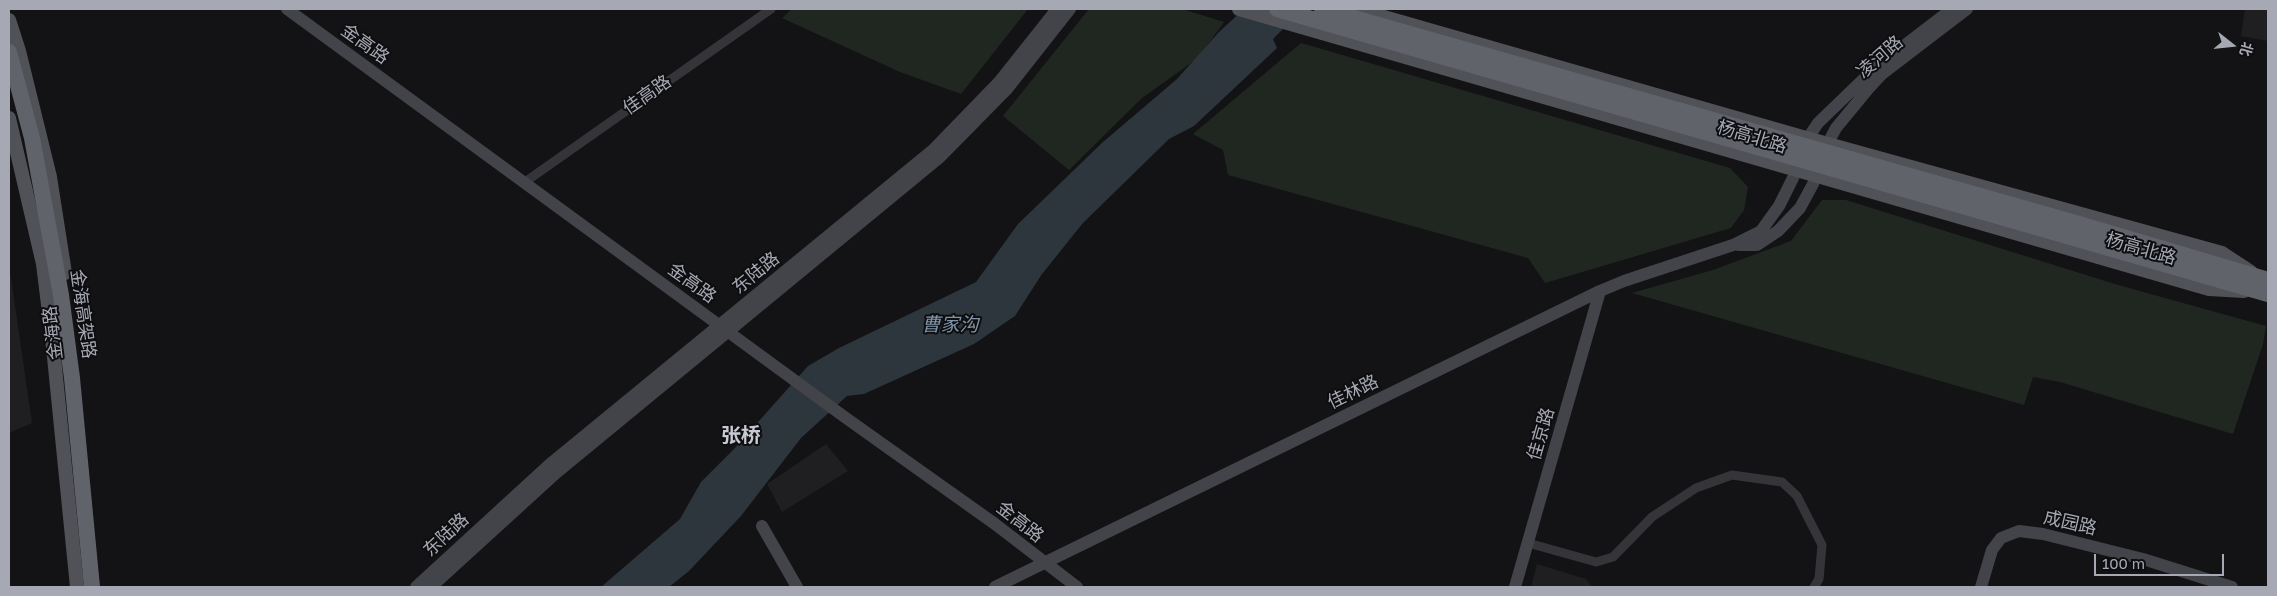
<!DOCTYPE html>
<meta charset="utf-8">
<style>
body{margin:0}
#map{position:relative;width:2277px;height:596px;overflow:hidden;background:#131315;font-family:"Golos Text","Noto Sans SC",sans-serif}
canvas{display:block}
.frame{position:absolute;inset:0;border:10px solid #a6a9b4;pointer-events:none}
.north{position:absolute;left:2207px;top:20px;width:50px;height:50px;-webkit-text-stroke:4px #0e0e10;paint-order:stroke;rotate:106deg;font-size:14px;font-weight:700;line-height:20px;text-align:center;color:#a6a9b4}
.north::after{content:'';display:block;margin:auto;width:18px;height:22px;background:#a6a9b4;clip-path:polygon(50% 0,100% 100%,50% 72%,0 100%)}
.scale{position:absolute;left:2094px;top:554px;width:130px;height:22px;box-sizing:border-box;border:2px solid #a6a9b4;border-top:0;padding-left:6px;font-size:15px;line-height:18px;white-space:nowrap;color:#a6a9b4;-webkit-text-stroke:4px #0e0e10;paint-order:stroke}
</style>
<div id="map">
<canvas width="2277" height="596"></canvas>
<div class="frame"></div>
<div class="north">北</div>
<div class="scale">100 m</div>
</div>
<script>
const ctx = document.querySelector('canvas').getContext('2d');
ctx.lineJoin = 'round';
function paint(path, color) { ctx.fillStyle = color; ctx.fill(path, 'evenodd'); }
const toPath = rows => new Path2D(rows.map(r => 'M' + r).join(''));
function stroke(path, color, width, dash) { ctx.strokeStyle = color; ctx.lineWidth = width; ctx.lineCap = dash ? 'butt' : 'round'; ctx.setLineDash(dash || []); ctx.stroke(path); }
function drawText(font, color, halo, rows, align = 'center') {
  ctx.font = font + ' "Golos Text","Noto Sans SC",sans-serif'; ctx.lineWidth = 4; ctx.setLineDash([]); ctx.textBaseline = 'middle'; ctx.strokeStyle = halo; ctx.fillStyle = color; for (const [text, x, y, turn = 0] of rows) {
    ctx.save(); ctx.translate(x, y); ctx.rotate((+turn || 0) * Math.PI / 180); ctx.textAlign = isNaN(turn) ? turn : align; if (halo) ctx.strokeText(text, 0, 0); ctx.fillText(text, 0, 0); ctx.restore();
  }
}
const built = toPath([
 [2245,9,2268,9,2268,41,2241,36],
 [9,264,32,423,9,433],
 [826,444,848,471,782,512,767,484],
 [1537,564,1586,579,1592,587,1531,587]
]);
const green = toPath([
 [792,9,1028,9,961,94,900,72,782,18],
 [1089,9,1182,9,1224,22,1198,58,1142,98,1069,170,1003,116],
 [1301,43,1730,168,1748,187,1744,210,1731,228,1545,283,1528,258,1228,175,1223,150,1193,134],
 [1822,200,1846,200,2118,285,2266,326,2263,344,2233,434,2060,382,2033,377,2024,405,1632,293,1713,270,1791,241]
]);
const water = toPath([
 [1244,9,1303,9,1273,39,1277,48,1194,126,1169,139,1083,223,1042,274,1015,316,974,344,864,394,847,396,801,438,741,516,689,571,669,587,601,587,680,519,701,482,734,449,808,366,839,348,976,282,1018,224,1103,142,1177,79,1219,32]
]);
const street = toPath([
 [525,182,771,9],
 [1528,543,1596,562,1613,557,1652,517,1696,488,1732,475,1782,482,1797,496,1822,545,1819,579,1814,587]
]);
const secondary = toPath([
 [287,9,846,418,995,524,1077,587],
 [1738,245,1757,245,1778,231,1800,208,1813,184,1828,143,1836,128,1869,88,1882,74,1967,9],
 [762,526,797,587],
 [416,587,549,465,933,150,999,82,1057,9],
 [431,587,556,473,940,157,1007,89,1070,9],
 [995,587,1600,291,1624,281,1733,245,1761,231,1779,206,1793,178,1808,138,1818,123,1875,68,1952,9],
 [1515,587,1600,291],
 [1981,587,1992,550,2001,538,2019,531,2043,534,2143,559,2232,587]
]);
const primary = toPath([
 [1239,9,2209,289,2244,291],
 [1356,9,1799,136,2222,253,2251,272],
 [9,20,19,51,50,177,65,273],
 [9,118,43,264,52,337,77,587]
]);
const highway = toPath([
 [9,52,32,138,61,295,72,378,92,587],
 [2072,222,2268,280],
 [2067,236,2268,294]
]);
const highwayBridge = toPath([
 [1277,9,2067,236],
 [1322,9,2072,222]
]);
const streetNames = [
 ["金高路",365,44,36],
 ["凌河路",1880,57,-41],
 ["佳高路",647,95,-35],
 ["杨高北路",1752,137,17],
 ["杨高北路",2141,249,16],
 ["东陆路",756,273,-39],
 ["金高路",692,283,36],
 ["金海高架路",83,314,82],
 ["金海路",53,333,-97],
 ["佳林路",1353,392,-26],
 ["佳京路",1541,434,-74],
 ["金高路",1020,522,38],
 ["成园路",2070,523,13],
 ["东陆路",446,535,-43]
];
const waterNames = [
 ["曹家沟",950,325]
];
const quarterNames = [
 ["张桥",741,436]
];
paint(built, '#1f1f22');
paint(green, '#202721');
paint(water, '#2d353d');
stroke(street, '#353539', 9);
stroke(secondary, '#434449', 12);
stroke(primary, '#515258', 14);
stroke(highway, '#61636a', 16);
stroke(highwayBridge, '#61636a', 16);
drawText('18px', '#a6a9b4', '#0e0e10', streetNames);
drawText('italic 19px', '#7f95ad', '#0e0e10', waterNames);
drawText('bold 20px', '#c6c9d1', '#0e0e10', quarterNames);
</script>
